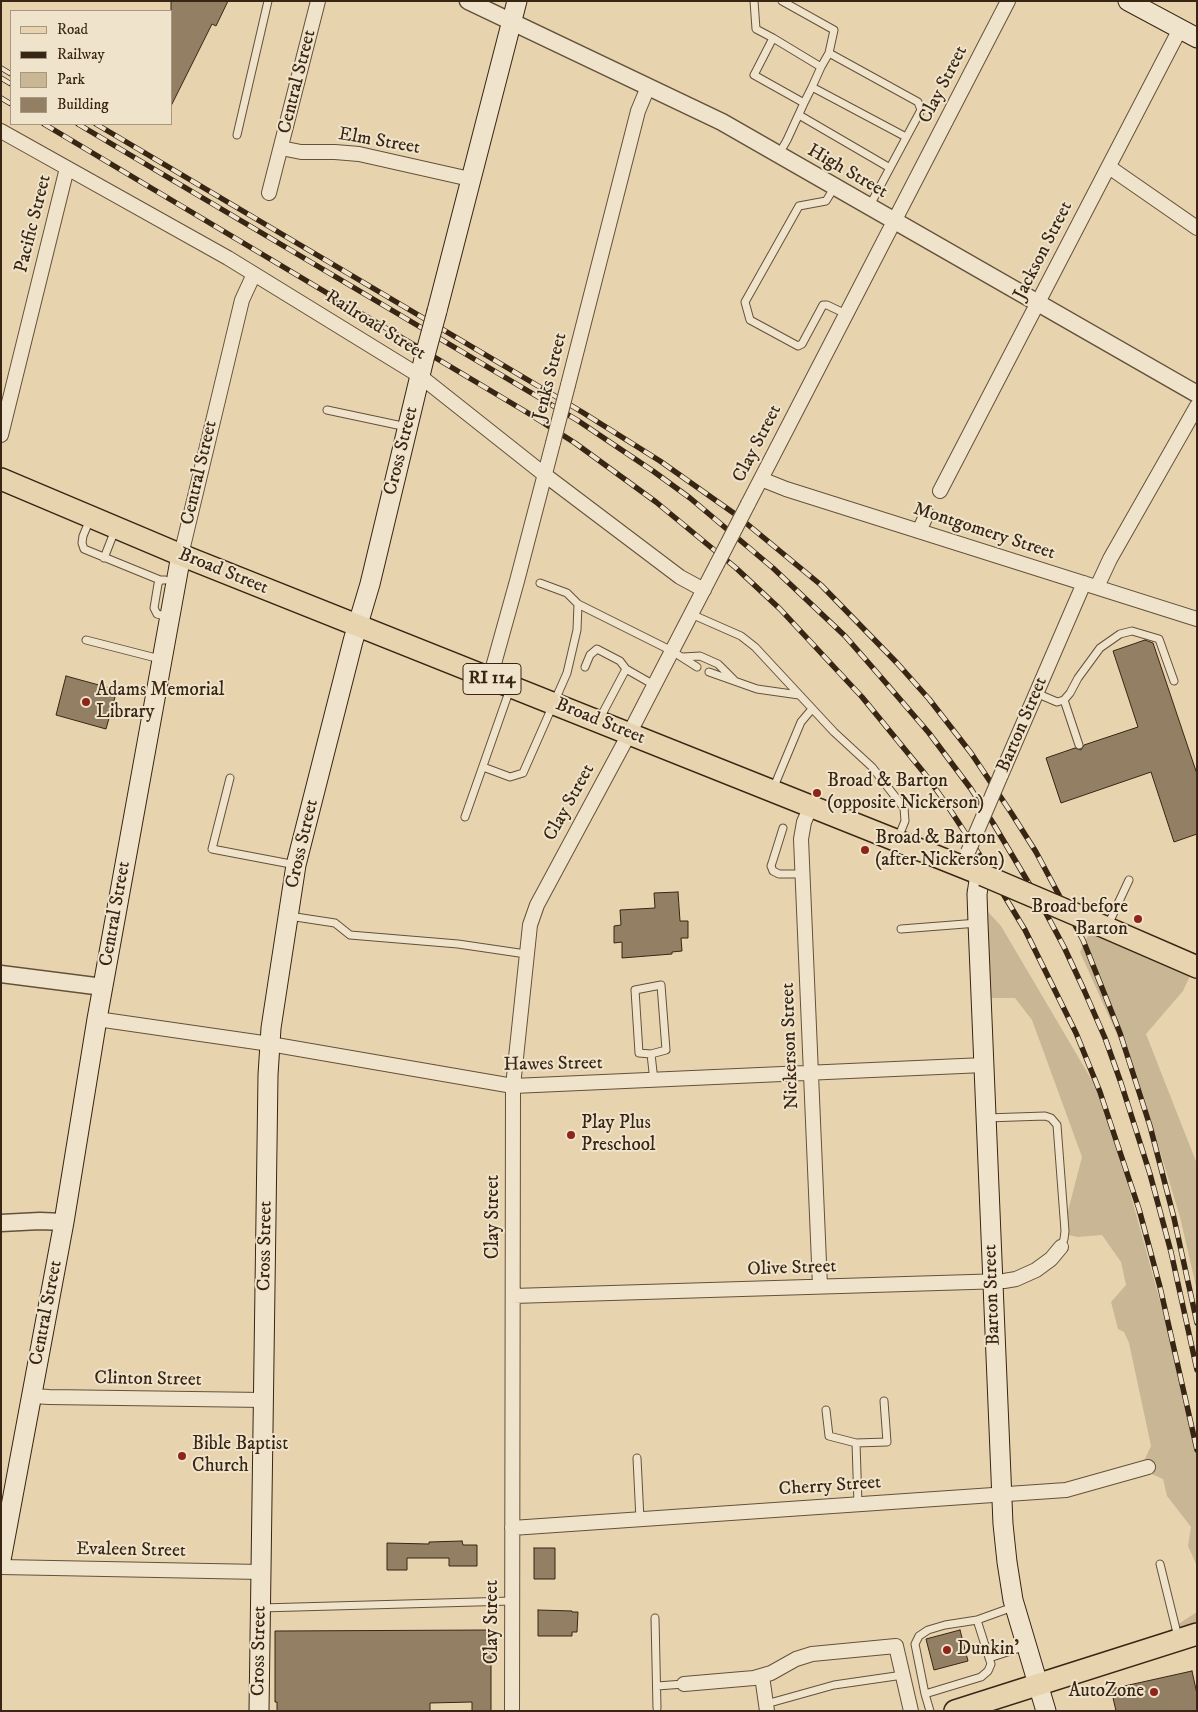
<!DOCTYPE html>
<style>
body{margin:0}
#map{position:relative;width:1198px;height:1712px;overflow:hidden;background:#e7d4af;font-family:"IM FELL DW Pica",serif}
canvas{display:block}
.frame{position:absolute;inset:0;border:2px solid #382513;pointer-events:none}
.legend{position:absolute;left:10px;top:10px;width:162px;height:115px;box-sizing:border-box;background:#efe3cb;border:1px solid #a69781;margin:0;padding:6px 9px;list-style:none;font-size:15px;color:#382513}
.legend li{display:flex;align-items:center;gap:10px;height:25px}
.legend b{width:25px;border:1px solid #a69781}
</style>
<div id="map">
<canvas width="1198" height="1712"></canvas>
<div class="frame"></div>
<ul class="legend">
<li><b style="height:6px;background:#e7d4af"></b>Road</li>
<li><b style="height:6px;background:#382513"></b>Railway</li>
<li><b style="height:14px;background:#c9b694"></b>Park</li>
<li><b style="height:14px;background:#938064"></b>Building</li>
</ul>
</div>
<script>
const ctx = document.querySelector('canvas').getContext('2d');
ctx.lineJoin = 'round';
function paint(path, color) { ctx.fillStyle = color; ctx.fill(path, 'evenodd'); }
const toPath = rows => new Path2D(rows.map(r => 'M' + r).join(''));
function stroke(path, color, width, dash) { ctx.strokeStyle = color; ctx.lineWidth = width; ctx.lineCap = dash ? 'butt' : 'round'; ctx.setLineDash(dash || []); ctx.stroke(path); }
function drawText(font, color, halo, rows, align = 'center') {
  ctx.font = font + ' "IM FELL DW Pica",serif'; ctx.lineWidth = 4; ctx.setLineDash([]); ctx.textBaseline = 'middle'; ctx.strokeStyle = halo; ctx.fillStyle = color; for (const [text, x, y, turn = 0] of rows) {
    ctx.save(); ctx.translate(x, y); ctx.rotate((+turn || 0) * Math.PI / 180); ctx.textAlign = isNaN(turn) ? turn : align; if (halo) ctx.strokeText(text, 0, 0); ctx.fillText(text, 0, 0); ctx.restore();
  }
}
const green = toPath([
 [966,888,1001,926,1103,1099,1108,1112,1183,1385,1197,1455,1197,1566,1188,1546,1191,1527,1167,1496,1163,1479,1140,1469,1151,1446,1129,1343,1124,1332,1118,1329,1111,1302,1126,1285,1121,1262,1102,1235,1078,1237,1062,1234,1082,1157,1032,1020,1015,998,978,998],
 [1094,923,1194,967,1183,991,1146,1034,1197,1164,1197,1291,1180,1217,1159,1148,1119,1039,1080,952],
 [1197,1612,1197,1639,1163,1640,1169,1630]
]);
const building = toPath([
 [171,1,228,1,216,26,212,24,171,106,171,1],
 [1145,640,1153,643,1197,774,1197,834,1174,842,1151,772,1061,803,1046,758,1075,748,1081,750,1084,745,1138,727,1113,651,1145,640],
 [66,676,117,690,106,729,56,715,66,676],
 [678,892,680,921,688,921,688,938,681,938,682,951,672,952,672,954,622,958,622,942,614,943,614,926,621,925,620,910,655,908,654,893,678,892],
 [462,1541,463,1545,477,1545,477,1566,449,1566,449,1558,407,1558,407,1570,387,1570,387,1543,429,1544,429,1542,462,1541],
 [534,1548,555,1548,555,1579,534,1579,534,1548],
 [538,1610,572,1611,572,1612,578,1612,577,1632,572,1632,572,1636,538,1636,538,1610],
 [491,1630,491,1711,472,1711,472,1702,430,1703,430,1711,277,1711,277,1702,275,1702,275,1631,491,1630],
 [960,1630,968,1661,934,1670,926,1639,960,1630],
 [1192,1671,1197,1694,1197,1711,1116,1711,1111,1689,1192,1671]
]);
const service = toPath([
 [754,1,756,29,773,38],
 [782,1,834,30,829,53],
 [812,87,821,67],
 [804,103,812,87,906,137],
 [799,115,890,168],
 [237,135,268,1],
 [779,154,787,140,804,103,754,75,773,38,821,67,829,53,918,102,921,110,869,207],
 [834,188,826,201,799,206,745,302,750,320,798,346,802,344,823,305,827,305,846,314],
 [327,410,407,427],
 [90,519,83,536,82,543,84,549,160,580],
 [104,558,115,530],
 [165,580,160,580,158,584,154,608,157,614,168,617],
 [578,604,672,651,697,667],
 [691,614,741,636,755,647,834,732,872,767,904,808,905,821,898,838],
 [86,640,160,659],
 [683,657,700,656,718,664,734,680],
 [585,667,590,655,597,649,620,661,626,669],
 [709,672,757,689,799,695],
 [1036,693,1057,702,1064,700,1070,693,1078,678,1100,648,1120,634,1132,631,1159,639,1174,681],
 [1064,700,1079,745],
 [599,720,626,669,654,685],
 [483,767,510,777,523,773,567,673,577,630,578,604,567,593,540,583],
 [230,778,212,849,296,865],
 [773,789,801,722,812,709],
 [465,817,510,689],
 [783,828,773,860,771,866,773,871,779,874,802,874],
 [289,916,335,923,350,935,458,944,526,954],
 [1108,925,1129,880],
 [901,929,978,923],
 [651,1054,639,1053,635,990,661,985,666,1050,651,1054,654,1081],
 [986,1118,1045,1116,1051,1118,1057,1125,1065,1231,1064,1239,1061,1247],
 [826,1410,829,1436,856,1443,858,1504],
 [856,1443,887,1442,884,1401],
 [637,1458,640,1520],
 [1160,1564,1178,1637],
 [261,1608,512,1601],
 [655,1618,657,1708],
 [989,1658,1026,1646],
 [657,1686,684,1684],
 [925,1694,915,1644,919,1636,928,1630,945,1625,977,1620],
 [766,1704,834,1685,903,1675],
 [930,1711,925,1694,981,1677,988,1671,991,1664,977,1620,1013,1607]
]);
const minor = toPath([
 [1,131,228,258,420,376,545,475,680,577,704,590],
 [281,148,301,152,335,152,359,154,470,179],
 [1109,167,1197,228],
 [269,193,318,1],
 [568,385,638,111,648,87],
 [1,435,67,168],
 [761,479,786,489,1197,619],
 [940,491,1180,29],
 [748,504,1008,1],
 [919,531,927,514],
 [181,555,242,300,254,274],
 [1097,587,1110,559,1197,406],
 [490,678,517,581,553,443],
 [1001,775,1084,583],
 [811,806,804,822,801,839,820,1286],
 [97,1019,270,1044,513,1086,984,1065],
 [513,1296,1004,1281,1016,1279,1036,1270,1051,1259,1061,1247],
 [32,1396,49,1397,263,1400],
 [512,1528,1066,1490,1148,1467],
 [1,1567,261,1572],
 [762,1676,767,1711],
 [684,1684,754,1678,771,1673,796,1659,812,1654,896,1646,911,1711],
 [512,1711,513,1086,530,925,537,905,629,734,717,564]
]);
const tertiary = toPath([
 [468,1,722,122,1197,394],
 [1,974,103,987],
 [1,1223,40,1221,64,1222]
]);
const secondary = toPath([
 [1128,1,1197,38],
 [437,311,517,1],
 [980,874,977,894,978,923,1003,1524,1007,1562,1013,1600,1046,1711],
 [1,1560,64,1222,97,1019,181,555],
 [259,1711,268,1075,271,1028,296,865,353,641,370,584,424,359]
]);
const primary = toPath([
 [1,479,181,555,983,875],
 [1084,918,1197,967],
 [955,1711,1197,1634]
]);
const rail = toPath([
 [1,68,11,74],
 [1,78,11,84],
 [1,98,11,104],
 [44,124,528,413,575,443,656,502,736,568,780,609,862,697,925,774,945,802,979,854,1025,930,1076,1033,1100,1092,1139,1209,1160,1287,1197,1450],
 [78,124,577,420,653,471,690,498,773,568,845,636,873,668,929,733,971,789,993,823,1040,902,1064,947,1084,990,1105,1038,1121,1083,1150,1174,1171,1252,1197,1370],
 [96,124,582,412,660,461,735,514,821,585,897,663,929,699,971,753,1012,814,1036,852,1083,940,1120,1033,1150,1126,1174,1218,1197,1323]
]);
const minorBridge = toPath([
 [553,443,568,385],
 [717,564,748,504],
 [968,852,1001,775]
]);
const secondaryBridge = toPath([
 [424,359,437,311]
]);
const primaryBridge = toPath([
 [983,875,1084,918]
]);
const markers = [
 [86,702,5,"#8f2418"],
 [817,793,5,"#8f2418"],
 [865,850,5,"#8f2418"],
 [1138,919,5,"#8f2418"],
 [571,1135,5,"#8f2418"],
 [182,1456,5,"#8f2418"],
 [947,1650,5,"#8f2418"],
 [1154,1692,5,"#8f2418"]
];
const shields = [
 [492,679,58]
];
const shieldNames = [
 ["RI 114",492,679]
];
const streetNames = [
 ["Central Street",298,82,-76],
 ["Clay Street",944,85,-63],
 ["Elm Street",379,142,10],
 ["High Street",847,172,30],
 ["Pacific Street",34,224,-76],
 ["Jackson Street",1044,251,-63],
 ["Railroad Street",375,326,32],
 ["Jenks Street",551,377,-76],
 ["Clay Street",758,444,-63],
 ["Cross Street",402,451,-76],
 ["Central Street",200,473,-77],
 ["Montgomery Street",984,532,18],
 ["Broad Street",223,572,22],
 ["Broad Street",600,722,22],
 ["Barton Street",1023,725,-67],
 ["Clay Street",570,803,-61],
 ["Cross Street",303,844,-77],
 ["Central Street",116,914,-80],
 ["Nickerson Street",791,1046,-92],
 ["Hawes Street",553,1065,-1],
 ["Clay Street",494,1217,-90],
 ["Cross Street",266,1246,-89],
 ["Olive Street",792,1269,-2],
 ["Barton Street",993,1295,-92],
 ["Central Street",47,1313,-79],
 ["Clinton Street",148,1380,1],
 ["Cherry Street",830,1487,-4],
 ["Evaleen Street",131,1551,1],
 ["Clay Street",493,1622,-90],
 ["Cross Street",260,1651,-89]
];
const poiNames = [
 ["Adams Memorial",96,691],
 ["Library",96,713],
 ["Broad & Barton",827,782],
 ["(opposite Nickerson)",827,804],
 ["Broad & Barton",875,839],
 ["(after Nickerson)",875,861],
 ["Broad before",1128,908,"right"],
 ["Barton",1128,930,"right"],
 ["Play Plus",581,1124],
 ["Preschool",581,1146],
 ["Bible Baptist",192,1445],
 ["Church",192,1467],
 ["Dunkin'",957,1650],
 ["AutoZone",1144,1692,"right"]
];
paint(green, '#c9b694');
paint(building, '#938064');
stroke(building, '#382513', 1);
stroke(service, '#64513a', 9);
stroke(minor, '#64513a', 16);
stroke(tertiary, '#64513a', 19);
stroke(secondary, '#382513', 21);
stroke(primary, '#382513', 24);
stroke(service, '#efe3cb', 7);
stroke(minor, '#efe3cb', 14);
stroke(tertiary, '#efe3cb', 16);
stroke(secondary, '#efe3cb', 19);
stroke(primary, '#e7d4af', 21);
stroke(rail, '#382513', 5.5);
stroke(rail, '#efe3cb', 4, [11]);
stroke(minorBridge, '#64513a', 16, []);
stroke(secondaryBridge, '#382513', 21, []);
stroke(primaryBridge, '#382513', 24, []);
stroke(minorBridge, '#efe3cb', 14);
stroke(secondaryBridge, '#efe3cb', 19);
stroke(primaryBridge, '#e7d4af', 21);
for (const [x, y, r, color] of markers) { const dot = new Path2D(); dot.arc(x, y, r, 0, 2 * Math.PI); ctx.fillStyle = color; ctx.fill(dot); stroke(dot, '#efe3cb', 2); }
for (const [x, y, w] of shields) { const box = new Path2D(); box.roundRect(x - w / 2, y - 15.5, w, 31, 4); ctx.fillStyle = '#efe3cb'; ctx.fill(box); stroke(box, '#382513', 1); }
drawText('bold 18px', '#382513', null, shieldNames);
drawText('19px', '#382513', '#efe3cb', streetNames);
drawText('19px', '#382513', '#efe3cb', poiNames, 'left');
</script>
